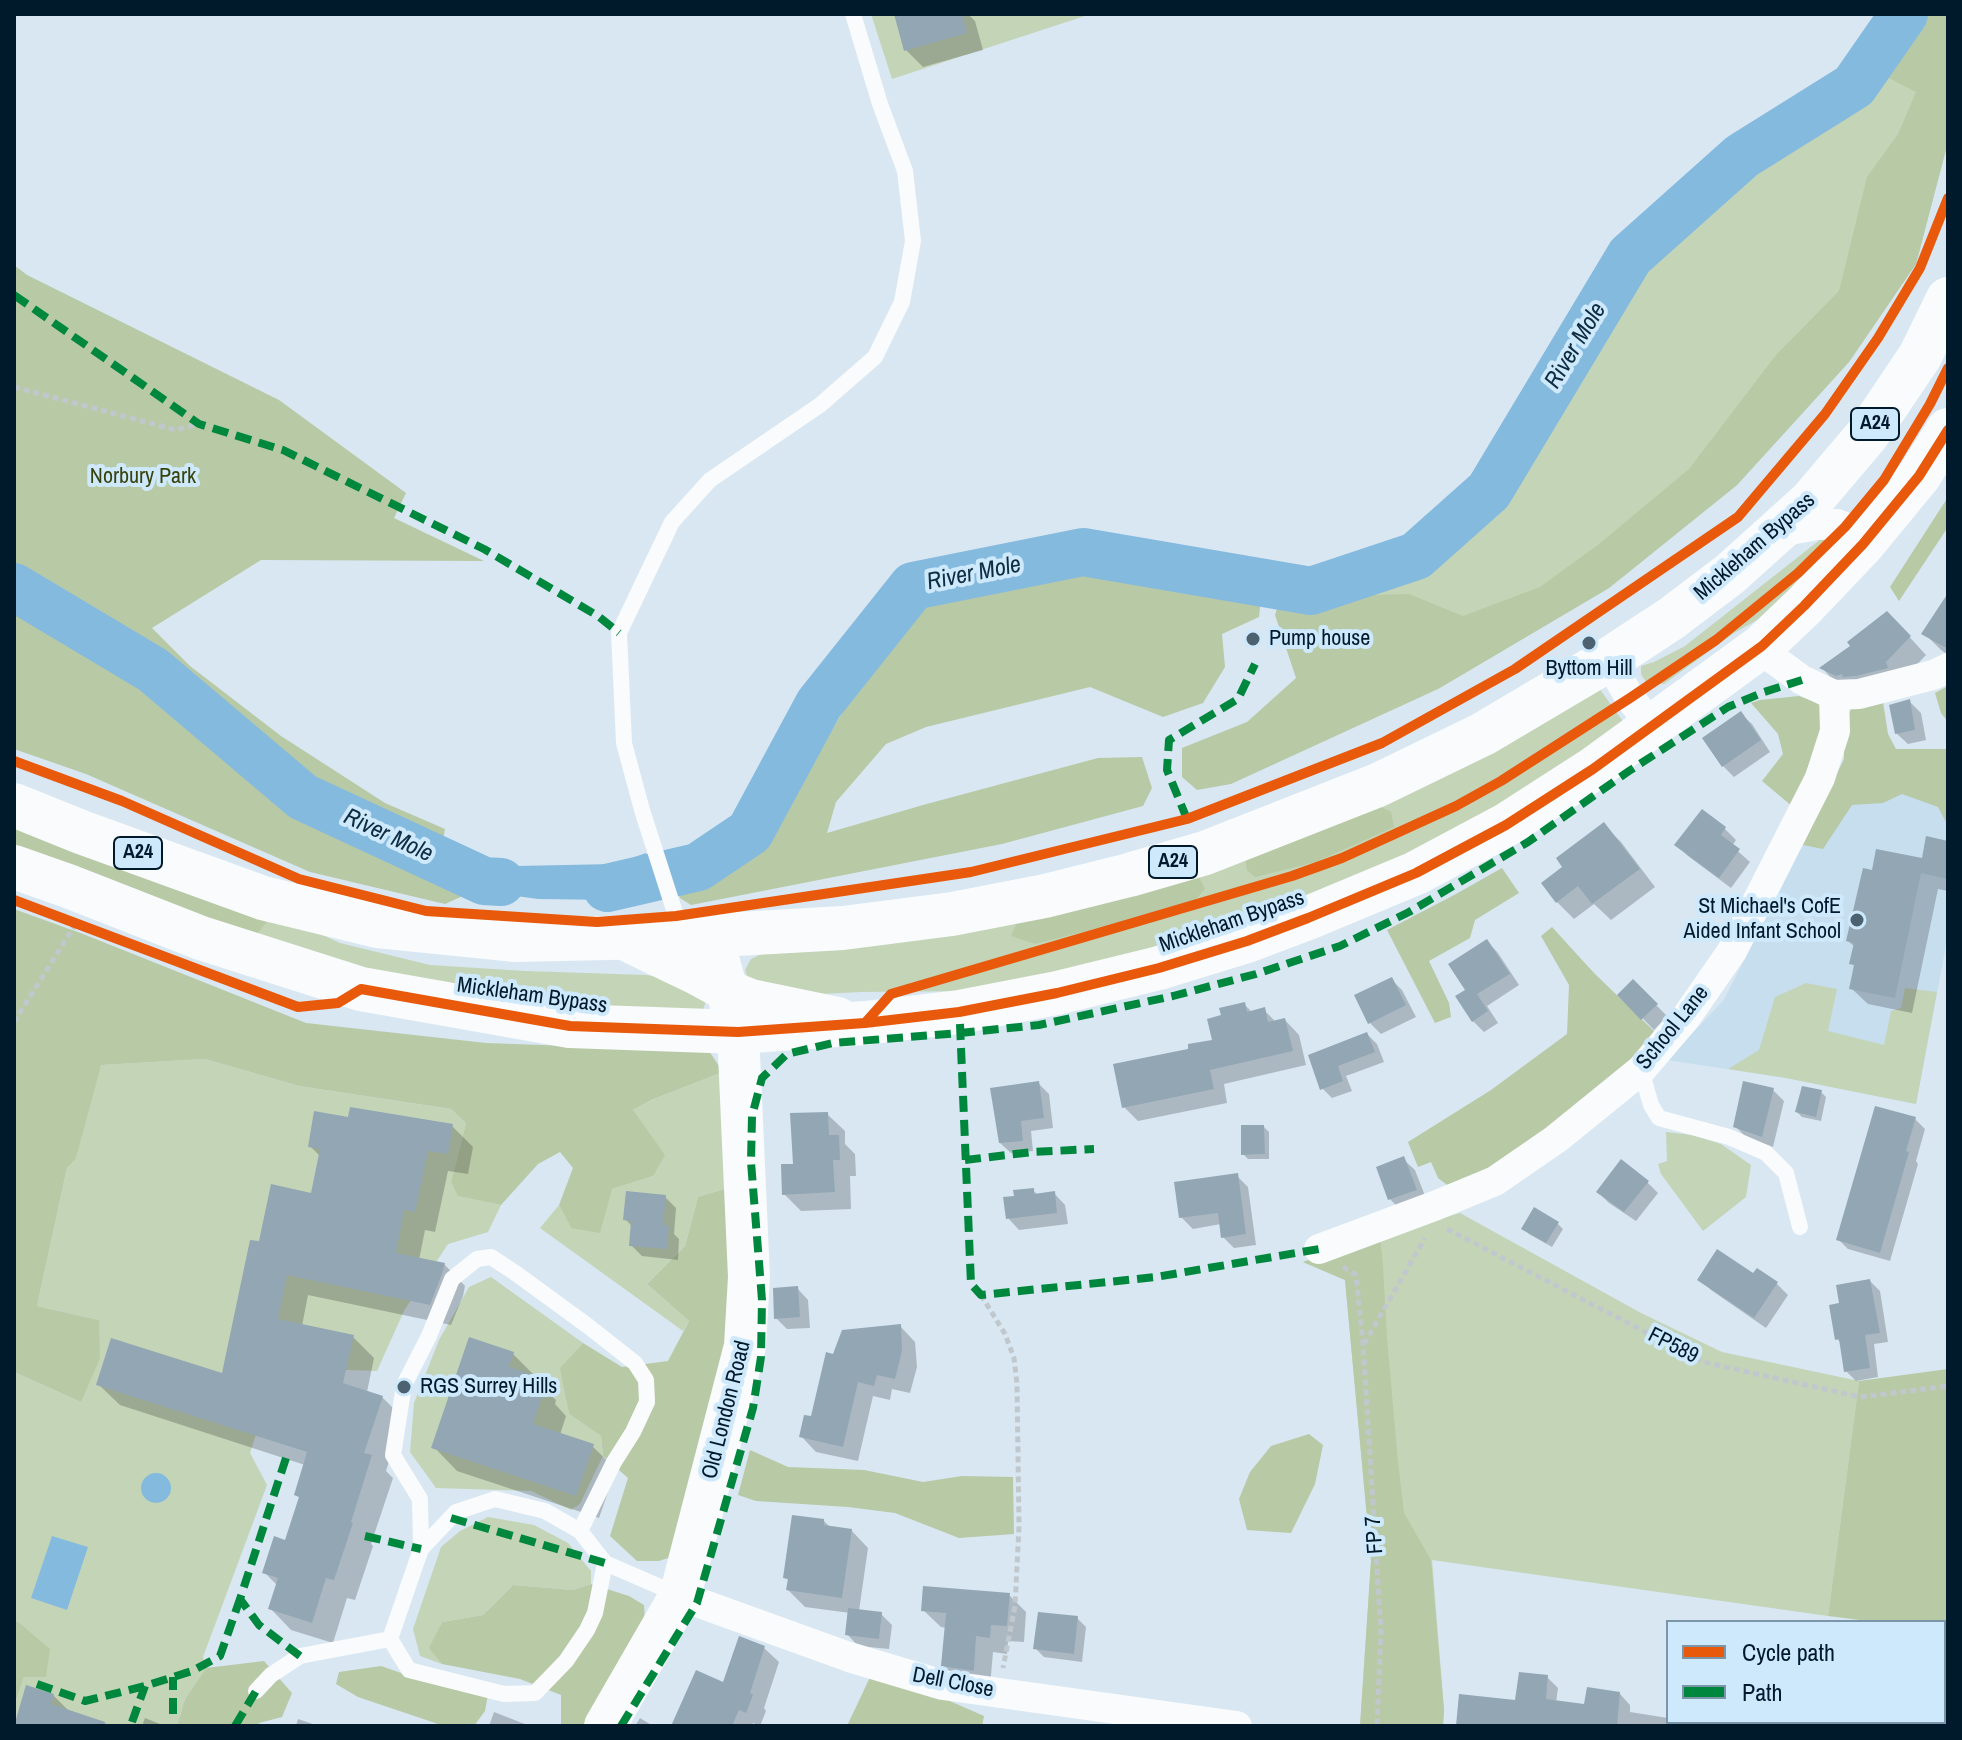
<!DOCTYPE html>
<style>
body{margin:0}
#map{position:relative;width:1962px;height:1740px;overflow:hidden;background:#d8e7f2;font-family:"Archivo Narrow",sans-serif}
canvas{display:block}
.frame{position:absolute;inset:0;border:16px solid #001a2c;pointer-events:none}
.legend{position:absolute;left:1666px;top:1620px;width:280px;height:104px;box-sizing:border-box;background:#cee8fc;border:2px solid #7c96a9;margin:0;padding:10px 14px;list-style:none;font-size:24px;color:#001a2c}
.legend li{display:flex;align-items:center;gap:16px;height:40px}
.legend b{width:40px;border:2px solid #7c96a9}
</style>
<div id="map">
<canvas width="1962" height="1740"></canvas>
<div class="frame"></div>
<ul class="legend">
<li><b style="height:10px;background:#e8590c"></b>Cycle path</li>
<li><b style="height:10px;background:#00873e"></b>Path</li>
</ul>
</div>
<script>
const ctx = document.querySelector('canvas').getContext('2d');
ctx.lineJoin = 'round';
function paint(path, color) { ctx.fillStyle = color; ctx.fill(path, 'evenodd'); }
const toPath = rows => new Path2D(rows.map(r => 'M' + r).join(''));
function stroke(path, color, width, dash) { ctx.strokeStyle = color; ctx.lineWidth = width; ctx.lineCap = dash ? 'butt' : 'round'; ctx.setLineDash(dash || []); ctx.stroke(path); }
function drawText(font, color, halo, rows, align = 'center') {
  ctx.font = font + ' "Archivo Narrow",sans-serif'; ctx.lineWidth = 8; ctx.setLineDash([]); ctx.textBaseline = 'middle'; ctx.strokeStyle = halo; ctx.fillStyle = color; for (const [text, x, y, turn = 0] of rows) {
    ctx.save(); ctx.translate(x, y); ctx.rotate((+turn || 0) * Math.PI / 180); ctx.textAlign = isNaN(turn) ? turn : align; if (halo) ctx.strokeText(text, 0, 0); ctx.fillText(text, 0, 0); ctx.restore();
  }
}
const built = toPath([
 [1844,759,1948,779,1948,935,1916,1104,1786,1078,1667,1060,1723,1001,1773,905]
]);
const green = toPath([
 [871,14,1091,14,892,79],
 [1919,14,1948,14,1948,142,1916,264,1849,362,1737,485,1609,588,1438,689,1372,595,1426,564,1499,505,1543,440,1634,277,1744,176,1835,119,1883,75],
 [1821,539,1838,544,1797,598,1734,633,1664,684,1646,682,1641,674,1641,666,1654,662,1685,646],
 [1596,684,1622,720,1619,737,1388,871,1160,957,972,991,861,992,779,996,750,985,745,970,751,959,768,951,994,924],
 [263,908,340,943,430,965,525,971,646,975,693,983,706,1000,702,1014,586,1006,356,968,252,940],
 [1806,983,1837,989,1828,1031,1884,1045,1891,1011,1901,1008,1905,988,1937,992,1916,1104,1786,1078,1728,1069,1759,1050,1775,997],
 [205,1059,299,1086,451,1109,466,1123,451,1182,459,1196,501,1205,488,1232,448,1244,404,1311,377,1371,346,1370,274,1379,250,1453,267,1485,203,1657,206,1668,185,1699,177,1726,14,1726,14,1706,24,1677,18,1621,14,1622,14,1372,81,1402,99,1320,37,1306,67,1168,76,1157,100,1065],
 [723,1072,731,1187,698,1197,685,1246,647,1284,689,1321,683,1331,540,1228,559,1205,571,1228,612,1189,653,1176,633,1110,651,1100],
 [1666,1132,1693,1135,1721,1144,1751,1165,1746,1197,1703,1231,1661,1174,1658,1164,1667,1161],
 [1460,1213,1641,1313,1722,1352,1859,1381,1828,1616,1432,1560,1444,1710,1443,1726,1360,1726,1371,1561,1345,1280,1303,1262,1380,1236],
 [491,1277,583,1343,561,1368,569,1414,601,1436,603,1456,580,1504,571,1510,531,1491,436,1488,410,1452,414,1403,439,1340,469,1287],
 [488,1517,534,1525,568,1543,591,1571,591,1584,573,1590,513,1585,483,1615,442,1622,430,1648,442,1664,420,1656,413,1629,441,1547,460,1531]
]);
const forest = toPath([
 [1919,14,1948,14,1948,142,1916,264,1849,362,1737,485,1609,588,1438,689,1231,784,1197,790,1182,777,1182,748,1247,722,1296,678,1275,615,1279,602,1323,607,1372,595,1409,594,1463,616,1540,587,1599,544,1689,469,1776,355,1839,291,1867,177,1898,134,1916,92,1883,75],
 [14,265,27,275,279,400,406,493,394,518,484,561,261,560,152,628,190,666,281,736,385,803,445,829,438,870,465,895,445,904,310,872,86,774,14,749],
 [1948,497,1948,527,1899,601,1890,587],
 [1091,569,1261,598,1259,617,1222,634,1225,667,1203,703,1163,717,1090,687,926,727,886,744,836,802,827,833,923,805,1098,758,1142,757,1152,788,1143,806,1002,844,691,905,680,898,677,887,754,855,798,787,857,688,928,605],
 [1948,686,1948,722,1941,713,1935,693],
 [1799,696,1818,703,1827,716,1793,807,1762,781,1783,754,1778,734,1751,703,1760,700],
 [1883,702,1888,734,1896,749,1948,749,1948,826,1938,807,1902,794,1883,803,1852,805,1823,849,1803,845,1844,759,1844,723,1851,709],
 [1373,803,1391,812,1394,827,1316,862,1255,877,1247,870,1245,856],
 [14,817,263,908,266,923,252,940,14,851],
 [1502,868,1519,893,1475,920,1470,938,1429,961,1449,1003,1451,1017,1435,1023,1387,930,1456,894],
 [1197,873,1205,889,1196,899,1086,931,1035,944,1011,936,1019,918],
 [14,909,83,934,306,1023,486,1043,709,1051,723,1072,651,1100,633,1110,665,1155,653,1176,612,1189,600,1233,571,1228,559,1205,573,1168,560,1152,538,1164,501,1205,458,1196,451,1182,466,1123,451,1109,299,1086,205,1059,101,1065,76,1158,67,1168,37,1306,99,1320,100,1358,81,1402,14,1372],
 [1552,927,1594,973,1654,1031,1634,1058,1500,1165,1450,1187,1438,1178,1431,1162,1418,1167,1408,1142,1491,1090,1567,1034,1569,985,1541,936],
 [731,1187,734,1339,671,1557,659,1561,637,1561,610,1536,628,1478,603,1456,601,1436,569,1414,560,1368,583,1343,622,1367,668,1361,689,1321,647,1284,685,1246,698,1197],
 [1380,1236,1383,1266,1387,1338,1398,1462,1404,1513,1431,1560,1444,1710,1443,1726,1360,1726,1371,1561,1345,1280,1303,1262],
 [1948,1369,1948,1632,1944,1631,1944,1622,1876,1622,1828,1616,1859,1381],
 [1309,1434,1323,1445,1315,1484,1291,1533,1247,1530,1239,1499,1250,1472,1271,1446],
 [750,1450,788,1467,864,1470,923,1482,962,1476,1013,1477,1014,1534,959,1538,895,1513,848,1507,756,1501,738,1495],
 [591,1584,629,1596,644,1605,645,1624,589,1726,563,1726,561,1724,561,1695,520,1679,442,1664,429,1648,442,1622,483,1615,513,1585,573,1590],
 [17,1621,50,1649,46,1677,24,1677,14,1706,14,1622],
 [264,1661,292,1693,282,1717,259,1723,258,1726,177,1726,185,1699,206,1668],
 [381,1666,424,1681,488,1694,485,1711,474,1726,444,1726,358,1697,336,1684,339,1672],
 [872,1673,936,1695,984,1716,982,1726,847,1726]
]);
const water = toPath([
 [442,847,477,860,516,866,615,864,646,853,661,896,614,900,538,899,457,888,438,870],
 '141 1488a15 15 0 1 1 30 0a15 15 0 1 1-30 0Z',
 [52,1536,88,1547,67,1610,31,1598]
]);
const shadow = toPath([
 [896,14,968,14,975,21,983,50,923,67,906,50],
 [1948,596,1948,655,1941,650,1924,633],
 [1904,631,1926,655,1902,680,1838,685,1822,668],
 [1910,702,1921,713,1926,740,1908,744,1896,733],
 [1740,713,1752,724,1770,752,1734,777,1723,766],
 [1702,812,1725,829,1736,840,1732,846,1750,862,1731,888,1688,856,1677,845],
 [1604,825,1621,842,1655,887,1611,920,1594,904,1574,919,1557,902,1565,867],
 [1948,843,1948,891,1938,889,1912,1013,1868,1004,1851,988,1856,967,1851,963,1855,947,1848,941,1873,872,1923,860],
 [1487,941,1498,953,1519,985,1487,1006,1498,1023,1484,1032,1473,1021,1467,991],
 [1391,979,1402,990,1416,1017,1381,1034,1370,1023],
 [1633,982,1667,1016,1654,1030,1620,995],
 [1245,1005,1252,1012,1264,1010,1276,1022,1285,1020,1299,1035,1306,1065,1224,1084,1227,1103,1138,1121,1124,1107,1191,1050,1214,1042,1223,1017],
 [1367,1034,1377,1044,1384,1062,1346,1076,1352,1091,1332,1098,1322,1088,1310,1057],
 [1038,1083,1049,1094,1053,1128,1031,1131,1033,1151,1011,1153,1000,1143],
 [1773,1090,1784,1101,1773,1147,1746,1137,1735,1126],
 [1821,1092,1826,1097,1821,1121,1802,1117,1797,1112],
 [827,1114,845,1131,845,1144,855,1154,856,1176,850,1176,851,1209,801,1211,784,1194,795,1166],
 [350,1119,452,1126,473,1147,468,1174,448,1171,435,1232,425,1230,419,1260,444,1264,465,1286,463,1296,451,1325,308,1295,302,1326,353,1337,374,1358,367,1392,382,1397,403,1418,386,1471,393,1478,371,1544,373,1546,355,1600,347,1598,333,1643,291,1630,270,1608,277,1585,264,1572,286,1543,301,1499,296,1494,305,1465,120,1405,98,1384,224,1375,260,1244,312,1195,320,1156,310,1146],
 [1915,1119,1925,1129,1916,1161,1918,1164,1890,1261,1848,1249,1838,1239],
 [1264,1127,1269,1132,1269,1159,1248,1159,1243,1154],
 [1403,1159,1415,1170,1427,1201,1401,1211,1390,1199,1378,1168],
 [1237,1176,1248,1187,1256,1245,1234,1248,1223,1237,1221,1224,1193,1229,1181,1217],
 [1647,1182,1658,1193,1636,1221,1609,1203,1598,1192],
 [1033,1190,1038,1195,1054,1193,1065,1205,1068,1224,1019,1230,1008,1218,1016,1198],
 [665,1197,676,1208,674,1234,679,1239,678,1260,642,1256,631,1245,632,1226,625,1219],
 [1558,1224,1563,1229,1552,1247,1529,1234,1524,1229],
 [1754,1276,1777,1284,1788,1295,1766,1328,1711,1290,1700,1279],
 [1870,1281,1880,1291,1888,1342,1874,1344,1878,1377,1856,1381,1846,1371,1842,1344,1837,1339,1841,1305],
 [797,1288,808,1300,810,1328,787,1329,776,1318],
 [900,1326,915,1342,917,1367,910,1393,892,1389,890,1400,873,1396,858,1461,816,1452,801,1436,813,1419,834,1357],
 [513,1354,536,1377,535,1380,556,1400,555,1404,566,1416,560,1435,592,1446,616,1469,599,1518,457,1471,434,1447],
 [824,1521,830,1527,851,1530,868,1548,859,1611,881,1614,892,1625,889,1649,858,1646,847,1634,850,1613,805,1607,788,1590,789,1581,785,1577],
 [1009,1595,1026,1612,1024,1642,1008,1641,1007,1654,993,1652,990,1687,960,1682,943,1665,946,1628,941,1627,923,1610],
 [1077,1618,1086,1627,1082,1662,1044,1657,1035,1648],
 [764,1648,779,1662,764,1708,766,1711,760,1726,753,1723,752,1726,673,1726],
 [1547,1677,1558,1688,1556,1703,1586,1706,1620,1694,1630,1705,1630,1712,1668,1718,1668,1722,1700,1722,1737,1726,1738,1722,1779,1722,1783,1726,1458,1726,1517,1702],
 [53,1695,68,1710,112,1726,15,1726],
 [494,1712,530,1726,489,1726],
 [145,1718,165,1726,142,1726],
 [640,1718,653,1726,635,1726],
 [298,1719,319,1726,296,1726]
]);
const river = toPath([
 [14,587,153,670,303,797,484,881,501,882],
 [607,888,698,867,750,832,819,704,913,586,1083,552,1311,591,1416,556,1489,491,1630,256,1742,156,1854,86,1904,14]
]);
const building = toPath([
 [894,14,962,14,967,33,904,51],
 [1948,593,1948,649,1921,634],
 [1887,611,1911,636,1886,662,1888,668,1856,676,1843,677,1842,674,1836,676,1819,668,1850,646,1847,642],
 [1910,699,1915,730,1895,734,1889,705],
 [1741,711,1761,740,1722,767,1702,738],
 [1702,809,1726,827,1721,835,1740,849,1719,878,1674,845],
 [1604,822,1640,869,1592,904,1578,886,1556,903,1541,883,1562,867,1556,858],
 [1926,836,1948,841,1948,879,1921,873,1895,998,1849,989,1854,965,1849,964,1854,943,1846,941,1863,868,1872,870,1876,849,1922,858],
 [1487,939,1510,974,1477,994,1488,1011,1472,1022,1455,996,1465,990,1448,964],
 [1392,977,1406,1005,1368,1024,1354,995],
 [1633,979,1658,1004,1641,1020,1617,995],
 [1245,1002,1247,1012,1265,1007,1268,1022,1285,1018,1293,1051,1210,1070,1214,1089,1122,1108,1113,1064,1188,1049,1188,1044,1212,1040,1207,1019,1221,1015,1219,1008],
 [1367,1032,1375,1052,1338,1066,1343,1081,1320,1090,1308,1055],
 [1039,1081,1044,1118,1021,1121,1023,1141,999,1143,990,1088],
 [1743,1081,1774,1088,1762,1137,1733,1127],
 [1802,1086,1822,1090,1816,1117,1795,1112],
 [1875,1106,1916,1117,1906,1151,1909,1152,1880,1253,1836,1240],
 [350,1107,453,1124,448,1154,428,1151,415,1212,404,1210,396,1253,445,1263,442,1274,430,1305,287,1275,278,1319,354,1335,343,1383,383,1396,364,1453,372,1455,351,1522,353,1523,334,1580,326,1578,312,1623,268,1609,278,1578,262,1573,274,1536,285,1540,299,1497,294,1495,307,1452,96,1385,111,1338,222,1373,250,1240,259,1241,271,1184,311,1193,320,1149,308,1147,314,1111,348,1117],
 [828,1112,829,1135,839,1135,840,1160,833,1160,835,1192,782,1195,781,1164,793,1164,790,1113],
 [1241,1125,1264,1125,1265,1154,1241,1155],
 [1404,1156,1417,1190,1388,1200,1376,1167],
 [1621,1159,1649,1181,1624,1212,1596,1192],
 [1238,1173,1246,1234,1221,1238,1218,1213,1179,1218,1174,1182],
 [1034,1188,1034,1194,1055,1191,1057,1213,1006,1219,1003,1197,1014,1196,1013,1190],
 [626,1191,666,1195,663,1225,669,1226,667,1249,629,1246,631,1221,623,1220],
 [1534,1207,1559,1222,1546,1243,1521,1229],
 [1717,1249,1753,1273,1757,1268,1778,1282,1754,1318,1697,1280],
 [1870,1279,1880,1333,1865,1335,1870,1368,1844,1372,1839,1339,1835,1340,1829,1305,1839,1303,1836,1285],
 [798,1286,800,1317,774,1319,773,1288],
 [901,1324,902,1351,895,1379,877,1375,874,1386,858,1382,843,1447,799,1437,804,1415,811,1416,826,1352,833,1354,842,1330],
 [469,1337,514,1352,509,1367,534,1375,530,1386,544,1391,533,1424,594,1444,576,1496,431,1448],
 [792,1515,824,1519,824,1525,852,1529,842,1598,786,1590,788,1579,783,1578],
 [923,1586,1010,1593,1007,1626,991,1625,990,1638,976,1636,974,1671,941,1666,946,1613,921,1611],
 [848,1608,882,1612,879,1639,845,1635],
 [1038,1612,1078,1616,1074,1654,1033,1649],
 [739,1636,765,1646,750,1693,753,1695,746,1713,739,1710,732,1726,671,1726,696,1670,723,1682],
 [1519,1672,1548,1675,1546,1699,1584,1704,1587,1687,1620,1692,1617,1726,1456,1726,1459,1694,1515,1700],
 [26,1685,54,1694,51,1704,105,1722,104,1726,14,1726]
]);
const path = toPath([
 [14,387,176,430,199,424],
 [14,1022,75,925],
 [1447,1229,1703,1362,1860,1397,1948,1386],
 [1343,1267,1356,1275,1363,1344,1381,1632,1377,1726],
 [981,1295,1005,1334,1014,1358,1017,1384,1019,1527,1015,1606,1003,1668],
 [1364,1344,1425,1238]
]);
const service = toPath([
 [690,927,676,916,642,810,624,743,619,633,672,522,710,480,820,405,875,357,902,302,913,241,905,171,880,104,853,14],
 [1641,1070,1651,1105,1659,1118,1729,1137,1766,1153,1786,1173,1800,1227],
 [421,1549,456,1512,495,1499,545,1511,580,1531],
 [390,1639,421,1549,420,1499,393,1455,404,1385,429,1336,452,1279,477,1259,491,1257,514,1272,588,1326,635,1363,646,1380,647,1402,633,1432,614,1462,580,1531,605,1563],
 [256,1691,271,1675,300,1656,390,1639,409,1670,504,1694,535,1693,566,1661,587,1630,595,1613,605,1563,679,1595]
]);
const minor = toPath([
 [1779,532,1817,525,1837,524,1845,527,1863,544],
 [1762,646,1776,661,1802,680,1834,695,1859,694,1933,675,1948,668],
 [1608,660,1630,698,1652,726],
 [1319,1249,1437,1205,1495,1181,1556,1139,1641,1070,1687,1016,1732,951,1820,778,1835,731,1834,695],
 [680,1596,849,1657,943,1685,1237,1726]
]);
const secondary = toPath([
 [624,939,697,974,728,991,751,1000,838,1018],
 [605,1726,680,1596,745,1346,749,1277,738,1032,717,954,701,936]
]);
const trunk = toPath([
 [14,805,81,832,263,898,378,926,516,940,701,936,843,928,952,914,1045,896,1129,875,1205,853,1378,785,1483,734,1608,660,1672,618,1730,574,1811,501,1867,435,1920,356,1948,299],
 [14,867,68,886,201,938,361,989,570,1026,738,1032,865,1023,959,1012,1057,993,1159,968,1247,941,1308,918,1416,873,1506,825,1593,769,1762,646,1804,606,1863,544,1919,476,1948,430]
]);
const quiet = toPath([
 [14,295,199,424,283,450,484,549,598,616,619,633],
 [1187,819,1167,770,1169,740,1238,699,1255,664],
 [960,1024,971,1284,981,1295,1156,1277,1319,1249],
 [965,1160,1032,1152,1094,1149],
 [286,1458,240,1599,259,1625,300,1656],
 [451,1518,605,1563],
 [365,1536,421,1549],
 [37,1684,85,1701,145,1686,192,1671,220,1656,240,1599],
 [173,1714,173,1677],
 [132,1722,145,1686],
 [235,1726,256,1691],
 [621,1726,697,1603,753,1408,761,1357,762,1300,751,1162,752,1116,762,1078,787,1054,833,1043,960,1033,1039,1025,1173,996,1256,974,1340,946,1409,912,1528,842,1629,771,1728,707,1764,692,1802,680]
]);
const cycleway = toPath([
 [14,761,122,801,299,879,426,911,597,922,676,916,971,872,1187,819,1382,743,1515,669,1738,517,1825,414,1878,338,1920,268,1948,198],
 [14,900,298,1007,338,1003,361,989,570,1026,738,1032,865,1023,959,1012,1057,993,1159,968,1247,941,1308,918,1416,873,1506,825,1593,769,1762,646,1804,606,1863,544,1919,476,1948,430],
 [865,1023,891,994,1292,876,1342,858,1456,806,1501,781,1630,698,1716,640,1798,573,1845,527,1884,480,1930,404,1948,368]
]);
const markers = [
 [1253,639,8,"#4c6271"],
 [1589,643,8,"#4c6271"],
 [1857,920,8,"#4c6271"],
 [404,1387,8,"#4c6271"]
];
const shields = [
 [1875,424,48],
 [138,853,48],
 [1173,862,48]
];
const shieldNames = [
 ["A24",1875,424],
 ["A24",138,853],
 ["A24",1173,862]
];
const parkNames = [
 ["Norbury Park",143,477]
];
const streetNames = [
 ["Mickleham Bypass",1755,547,-41],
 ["Mickleham Bypass",1232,922,-19],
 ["Mickleham Bypass",532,996,8],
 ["School Lane",1673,1028,-51],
 ["FP589",1673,1346,27],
 ["Old London Road",727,1410,-76],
 ["FP 7",1375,1535,-94],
 ["Dell Close",953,1683,11]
];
const poiNames = [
 ["Pump house",1269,639],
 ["Byttom Hill",1589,669,"center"],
 ["St Michael's CofE",1841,907,"right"],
 ["Aided Infant School",1841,932,"right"],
 ["RGS Surrey Hills",420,1387]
];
const waterNames = [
 ["River Mole",1576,346,-59],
 ["River Mole",974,574,-11],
 ["River Mole",388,836,25]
];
paint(built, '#c7deee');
paint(green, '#c4d4b7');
paint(forest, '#b8c9a6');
paint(water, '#85badf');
paint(shadow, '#0003');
stroke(river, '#85badf', 48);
paint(building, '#92a6b4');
stroke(path, '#c1c8cd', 5, [6, 4]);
stroke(service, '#f9fbfd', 16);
stroke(minor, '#f9fbfd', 30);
stroke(secondary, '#f9fbfd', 42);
stroke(trunk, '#f9fbfd', 44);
stroke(quiet, '#00873e', 8, [16, 8]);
stroke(cycleway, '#e8590c', 10);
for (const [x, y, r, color] of markers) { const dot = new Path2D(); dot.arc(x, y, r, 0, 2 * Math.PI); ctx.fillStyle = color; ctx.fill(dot); stroke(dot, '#cee8fc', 3); }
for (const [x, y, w] of shields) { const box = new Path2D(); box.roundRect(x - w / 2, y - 16, w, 32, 6); ctx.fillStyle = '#cee8fc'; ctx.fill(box); stroke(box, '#001a2c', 2); }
drawText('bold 20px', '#001a2c', null, shieldNames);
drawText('22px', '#37430b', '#cee8fc', parkNames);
drawText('22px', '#001a2c', '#cee8fc', streetNames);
drawText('22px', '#001a2c', '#cee8fc', poiNames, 'left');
drawText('italic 24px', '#0e2d41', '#cee8fc', waterNames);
</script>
